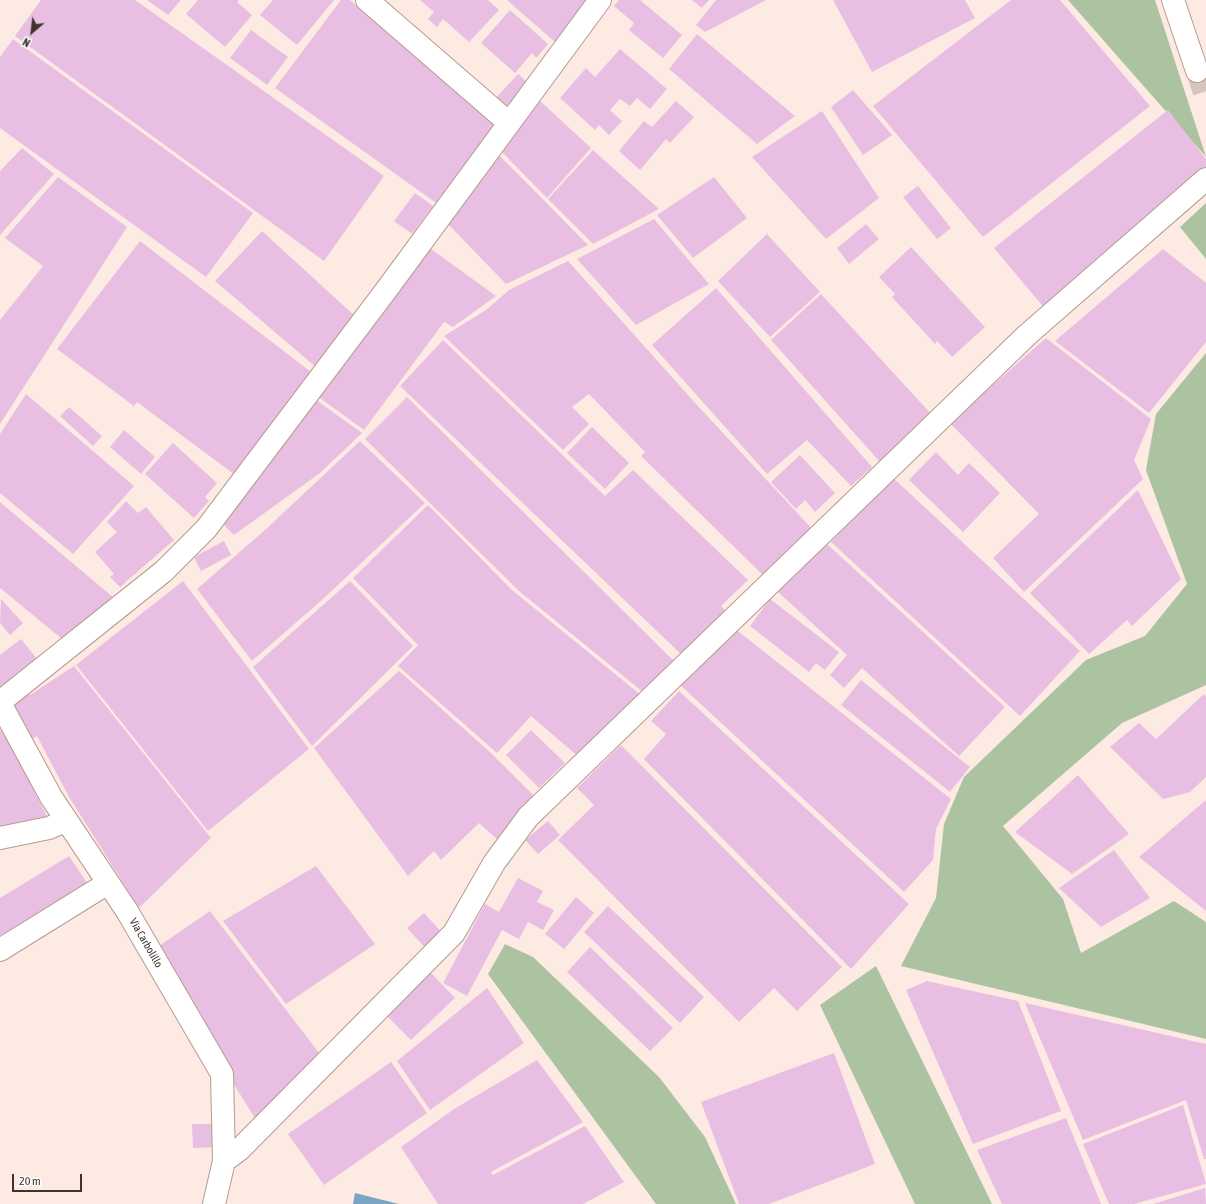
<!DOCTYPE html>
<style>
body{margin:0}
#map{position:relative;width:1206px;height:1204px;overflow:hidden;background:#fceae3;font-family:"Asap Condensed",sans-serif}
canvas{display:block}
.north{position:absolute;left:12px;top:12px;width:40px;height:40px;-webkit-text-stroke:3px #fff;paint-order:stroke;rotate:208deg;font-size:11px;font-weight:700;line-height:16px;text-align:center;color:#3e332e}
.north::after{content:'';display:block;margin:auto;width:14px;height:18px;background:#3e332e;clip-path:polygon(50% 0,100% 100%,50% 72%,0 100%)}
.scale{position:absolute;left:12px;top:1174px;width:70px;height:18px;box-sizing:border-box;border:2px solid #3e332e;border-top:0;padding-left:5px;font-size:12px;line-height:14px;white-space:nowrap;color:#3e332e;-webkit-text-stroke:3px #fff;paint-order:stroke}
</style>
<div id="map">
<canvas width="1206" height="1204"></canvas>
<div class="north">N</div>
<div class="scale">20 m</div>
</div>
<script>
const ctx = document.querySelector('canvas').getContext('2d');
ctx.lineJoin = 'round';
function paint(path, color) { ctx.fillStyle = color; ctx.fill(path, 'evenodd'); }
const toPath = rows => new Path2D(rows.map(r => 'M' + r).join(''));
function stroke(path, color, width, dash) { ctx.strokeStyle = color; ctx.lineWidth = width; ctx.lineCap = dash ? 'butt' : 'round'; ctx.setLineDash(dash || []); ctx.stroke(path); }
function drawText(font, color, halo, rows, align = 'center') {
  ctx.font = font + ' "Asap Condensed",sans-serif'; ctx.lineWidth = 3; ctx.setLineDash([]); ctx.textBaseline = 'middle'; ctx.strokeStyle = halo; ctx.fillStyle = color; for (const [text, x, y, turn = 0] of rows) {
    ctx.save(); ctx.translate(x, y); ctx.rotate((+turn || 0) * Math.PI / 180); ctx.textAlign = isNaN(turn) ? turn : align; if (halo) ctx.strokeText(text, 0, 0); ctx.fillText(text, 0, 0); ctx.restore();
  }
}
const green = toPath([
 [1068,0,1155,0,1206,157],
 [1206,203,1206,259,1180,227],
 [1206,353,1206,685,1122,723,1003,826,1063,899,1081,953,1174,901,1206,922,1206,1039,901,966,936,898,944,824,964,777,1086,660,1145,636,1187,584,1146,470,1156,414],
 [505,944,533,957,659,1077,705,1137,736,1204,656,1204,488,974],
 [876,966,992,1204,915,1204,820,1005]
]);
const water = toPath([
 [355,1193,399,1204,353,1204]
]);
const building = toPath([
 [41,0,135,0,384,176,324,261,15,36],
 [147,0,181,0,168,15],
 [198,0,239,0,237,2,252,15,225,47,186,14],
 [273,0,334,0,297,45,260,15],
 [341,0,350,0,498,128,439,205,275,88],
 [420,0,488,0,499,10,469,42,443,19,437,27,428,19,434,12],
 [507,0,589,0,556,43],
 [619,0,640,0,682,35,663,58,629,30,634,23,614,6],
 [692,0,709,0,702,8],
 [716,0,766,0,705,32,696,25],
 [833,0,965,0,975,18,872,72],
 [1011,0,1060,0,1150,106,983,237,873,106],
 [510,10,548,44,536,58,532,53,515,73,481,43],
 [251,30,288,57,267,85,230,58],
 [697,34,795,116,757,144,669,69],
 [13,39,253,213,206,277,0,128,0,57],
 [620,49,667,89,650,109,637,98,630,106,620,99,610,110,622,121,609,135,599,125,595,130,560,98,586,68,595,77],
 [518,74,531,85,508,111,495,99],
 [853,90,892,135,863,155,831,107],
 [538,99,591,148,547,198,501,151],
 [676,101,694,117,670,143,666,139,640,170,619,151,644,121,652,127],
 [1168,110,1206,159,1206,172,1046,310,994,248],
 [822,111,879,198,826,239,752,157],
 [22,148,54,174,0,235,0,171],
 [593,150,659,209,593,244,548,199],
 [498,154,588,245,506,284,445,221],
 [58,177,127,227,0,424,0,320,43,266,5,238],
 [714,177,747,218,693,258,657,215],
 [918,186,951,228,937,239,903,197],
 [415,193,433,206,412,234,394,221],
 [654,219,709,284,636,325,577,259],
 [866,224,879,239,849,264,837,248],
 [262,231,356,317,317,368,215,281],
 [767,234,820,292,770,337,718,281],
 [140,241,315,375,239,478,137,402,134,406,57,349],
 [427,246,496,296,453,327,444,322,364,430,317,396],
 [911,247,985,327,952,357,937,341,935,344,892,297,895,294,879,277],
 [1163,249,1206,283,1206,342,1149,413,1055,341],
 [568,261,697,405,815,532,767,579,641,456,645,452,589,394,572,407,589,424,563,450,444,336,486,310,509,290],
 [716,288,872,467,851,486,807,440,767,474,652,345],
 [821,294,933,416,880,462,771,340],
 [1046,338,1151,419,1134,460,1143,479,1024,592,993,558,1039,514,950,423],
 [443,340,605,496,633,470,748,580,721,606,725,610,682,655,400,386],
 [26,394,134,486,73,554,0,493,0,434],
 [407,397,675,662,644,693,519,591,365,439],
 [315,399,362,433,320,473,234,535,222,523],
 [69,407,102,436,93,446,60,416],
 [592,427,629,463,605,489,567,453],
 [124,430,155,457,141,474,110,447],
 [360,441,425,503,323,599,252,661,197,589,265,530],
 [173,443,217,483,205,497,209,501,194,518,145,474],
 [936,452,958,475,969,463,1000,493,963,532,909,480],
 [800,455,835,493,815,512,805,500,796,509,771,482],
 [891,476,1080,651,1020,716,831,542],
 [1138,490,1181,579,1132,626,1127,620,1089,654,1030,593],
 [126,501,138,513,146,507,174,540,120,587,110,577,114,574,95,552,117,532,107,522],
 [0,502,114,598,62,639,0,588],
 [428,505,512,590,642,696,581,759,531,716,497,753,398,666,418,645,353,578],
 [224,541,231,555,201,571,194,557],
 [827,544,1005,707,959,756,862,668,844,688,830,675,847,655,778,592],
 [183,581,309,749,208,831,76,665],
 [350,581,413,646,312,746,253,667],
 [1,599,23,623,10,635,0,623],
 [770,599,839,652,825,670,816,663,809,672,750,626],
 [734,628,951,799,936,829,933,860,904,892,679,684],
 [21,639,41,664,0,692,0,655],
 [74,666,211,838,139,908,69,797,37,736,30,740,13,704,26,690,30,695],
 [399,671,491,753,535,797,498,840,479,823,441,860,434,851,408,876,314,748],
 [861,680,970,767,950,792,841,705],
 [679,691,909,904,851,969,644,759,666,734,651,721],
 [1204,694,1206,697,1206,777,1190,792,1163,799,1110,747,1139,723,1156,739],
 [3,730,50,822,0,832,0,731],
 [531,730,565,763,539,788,506,755],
 [621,745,842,967,797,1011,774,988,739,1022,558,840,594,805,577,788],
 [1078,775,1129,834,1072,874,1015,832],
 [1206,800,1206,911,1139,857],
 [548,821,560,835,538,854,525,840],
 [1114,850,1150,898,1101,927,1059,888],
 [69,856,89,886,0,942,0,898],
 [316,866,375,944,286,1004,223,921],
 [518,878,543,891,537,902,554,910,543,930,528,922,519,939,502,930,467,996,443,983,485,904,499,912],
 [576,897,594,913,564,949,545,934],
 [608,906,704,997,680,1023,584,932],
 [210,911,323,1058,258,1123,228,1075,159,946],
 [424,913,445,936,428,951,407,928],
 [590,947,673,1028,650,1051,567,972],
 [431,973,455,998,411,1040,387,1016],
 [927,981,1018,1001,1061,1111,973,1144,906,990],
 [487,988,524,1043,430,1110,397,1061],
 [1025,1003,1206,1044,1206,1159,1204,1159,1186,1100,1083,1140],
 [834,1053,875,1164,769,1204,739,1204,701,1102],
 [537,1060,583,1122,491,1172,493,1175,585,1126,624,1182,583,1204,438,1204,401,1147,454,1109],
 [391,1062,427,1113,324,1185,288,1134],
 [1183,1105,1206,1184,1134,1204,1109,1204,1083,1144],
 [1066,1118,1101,1204,1002,1204,977,1150],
 [192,1124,219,1124,220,1147,193,1148],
 [1205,1188,1206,1204,1153,1204]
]);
const minorTunnel = toPath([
 [1197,71,1206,99]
]);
const minor = toPath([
 [367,0,509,123],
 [1173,0,1197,71],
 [0,702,164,571,206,529,387,289,600,0],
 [0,703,51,797,127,911,222,1074,224,1161,214,1204],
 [0,838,49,828,65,821],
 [0,950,108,883],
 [224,1161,239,1150,454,933,494,863,528,817,1027,335,1206,179]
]);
const streetNames = [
 ["Via Carbolillo",146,943,60]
];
paint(green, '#abc3a1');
paint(water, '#7ca5c5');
paint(building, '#e8bfe2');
stroke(minorTunnel, '#d6c5bf', 22, [22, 11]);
stroke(minor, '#b69b90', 24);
stroke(minor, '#fff', 22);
drawText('11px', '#3e332e', '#fff', streetNames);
</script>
